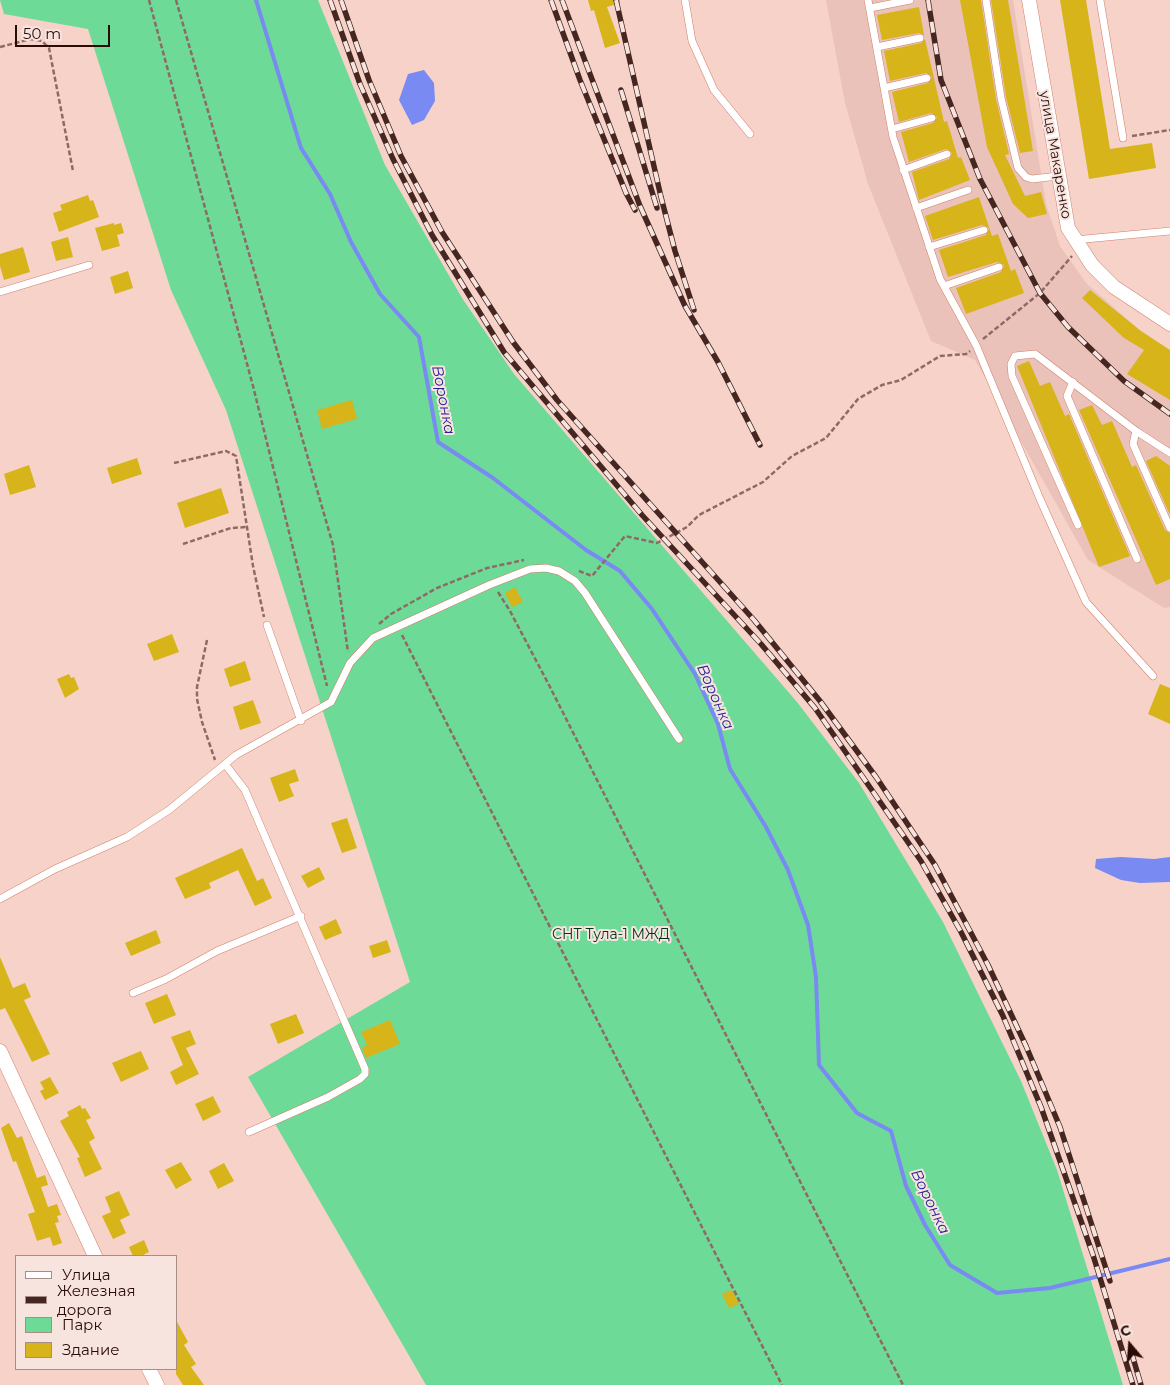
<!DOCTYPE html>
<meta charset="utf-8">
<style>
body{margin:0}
#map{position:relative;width:1170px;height:1385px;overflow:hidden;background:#f7d2c9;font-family:Montserrat,sans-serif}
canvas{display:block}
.legend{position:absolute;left:15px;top:1255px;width:162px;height:115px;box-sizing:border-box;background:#f7e4df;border:1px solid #a58d88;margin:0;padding:6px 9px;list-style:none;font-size:15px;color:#2a0b05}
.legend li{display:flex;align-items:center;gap:10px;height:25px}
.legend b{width:25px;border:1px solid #a58d88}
.north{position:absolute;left:1105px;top:1320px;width:50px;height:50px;-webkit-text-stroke:4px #f7e4df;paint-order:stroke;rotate:342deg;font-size:14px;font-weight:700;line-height:20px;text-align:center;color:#2a0b05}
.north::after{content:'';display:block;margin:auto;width:18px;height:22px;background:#2a0b05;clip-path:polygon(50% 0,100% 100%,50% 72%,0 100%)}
.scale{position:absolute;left:15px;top:25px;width:95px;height:22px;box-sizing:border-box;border:2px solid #2a0b05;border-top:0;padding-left:6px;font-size:15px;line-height:18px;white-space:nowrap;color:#2a0b05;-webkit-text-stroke:4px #f7e4df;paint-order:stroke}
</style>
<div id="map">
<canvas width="1170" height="1385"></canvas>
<ul class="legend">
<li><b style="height:6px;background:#fff"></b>Улица</li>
<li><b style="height:6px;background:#462620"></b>Железная дорога</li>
<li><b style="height:14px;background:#6dda97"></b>Парк</li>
<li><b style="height:14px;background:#d6b41a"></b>Здание</li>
</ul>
<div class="north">С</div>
<div class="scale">50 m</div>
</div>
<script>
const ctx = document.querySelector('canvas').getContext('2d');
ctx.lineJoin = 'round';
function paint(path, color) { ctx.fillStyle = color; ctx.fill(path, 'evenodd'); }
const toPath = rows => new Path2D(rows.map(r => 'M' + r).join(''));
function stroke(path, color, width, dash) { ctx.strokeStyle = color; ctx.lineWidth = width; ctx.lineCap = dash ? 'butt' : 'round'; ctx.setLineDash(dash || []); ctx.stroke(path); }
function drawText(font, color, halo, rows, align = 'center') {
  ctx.font = font + ' Montserrat,sans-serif'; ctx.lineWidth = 4; ctx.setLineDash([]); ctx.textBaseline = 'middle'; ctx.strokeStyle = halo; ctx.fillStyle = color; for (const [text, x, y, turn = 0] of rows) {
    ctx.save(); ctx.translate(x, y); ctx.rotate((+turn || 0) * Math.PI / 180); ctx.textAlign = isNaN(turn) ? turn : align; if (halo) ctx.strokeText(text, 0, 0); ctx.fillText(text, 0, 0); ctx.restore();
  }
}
const built = toPath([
 [826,0,1013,0,1046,204,1060,246,1087,284,1143,333,1170,350,1170,607,1164,608,1088,560,975,360,931,341,868,184,845,103]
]);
const green = toPath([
 [0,0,318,0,385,165,462,298,514,374,797,702,859,783,943,922,1021,1081,1057,1170,1123,1385,426,1385,248,1077,410,982,226,410,171,290,88,29,4,14]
]);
const water = toPath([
 [424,70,434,83,435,101,424,120,412,125,399,100,408,74],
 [1121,857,1154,859,1170,857,1170,882,1140,883,1121,880,1095,868,1096,859]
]);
const stream = toPath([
 [256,0,301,148,330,194,351,242,380,294,419,337,438,442,493,478,586,550,620,571,652,609,695,674,718,724,730,769,766,827,788,870,808,925,816,977,819,1065,857,1113,891,1131,906,1186,925,1225,950,1265,997,1293,1050,1288,1170,1259]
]);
const building = toPath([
 [588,0,620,0,620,3,607,7,620,43,605,48,594,10,591,11],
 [960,0,981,0,996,99,1009,154,1005,155,1025,196,1041,192,1047,214,1028,218,1013,204,987,147],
 [991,0,1008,0,1033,151,1020,153,1006,97],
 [1060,0,1086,0,1110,149,1152,143,1156,168,1089,179],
 [919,7,924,35,919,33,882,40,877,15],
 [925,39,944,122,947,121,958,158,961,157,970,180,919,200,912,172,949,159,952,153,946,149,909,162,901,132,933,123,937,117,931,113,899,122,892,92,928,83,932,77,926,73,890,81,884,51,921,43],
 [88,195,90,201,93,200,99,217,59,232,53,213,62,210,60,205],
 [979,197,992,236,998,234,1011,271,1015,269,1024,293,966,314,956,288,1001,272,1004,265,997,262,948,277,939,250,986,235,989,228,982,225,933,240,925,216],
 [114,223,114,225,121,223,124,233,117,235,120,246,102,251,95,228],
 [68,237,73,257,56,261,51,242],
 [23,247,30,272,4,280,0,266,0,254],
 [128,271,133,288,115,294,110,277],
 [1090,290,1141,331,1170,350,1170,400,1127,374,1144,350,1124,338,1082,298],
 [1029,361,1040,386,1050,382,1065,416,1069,414,1130,556,1099,567,1017,366],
 [352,400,357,419,322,429,317,410],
 [1092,405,1102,425,1112,421,1132,467,1136,465,1165,530,1170,533,1170,579,1156,585,1079,410],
 [1156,456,1170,466,1170,515,1146,461],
 [137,458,142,474,112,484,107,468],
 [29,465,36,487,10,495,4,474],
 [221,488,229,513,185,528,177,503],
 [515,587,523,602,512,607,505,593],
 [172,634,179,652,154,661,147,644],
 [245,661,251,680,230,687,224,669],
 [69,674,71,678,74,677,79,689,65,698,57,679],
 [1160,684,1170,688,1170,724,1148,714],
 [253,700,261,723,240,730,233,707],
 [295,769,299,781,289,784,294,796,279,802,270,778],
 [347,818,357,848,342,853,331,823],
 [242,848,257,881,263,878,272,898,255,906,238,870,209,883,211,888,185,899,175,878],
 [319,867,325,879,308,888,301,876],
 [336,919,342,933,325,940,319,927],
 [156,930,161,943,131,956,125,943],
 [387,940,391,952,373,958,369,946],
 [0,957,13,988,25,983,31,997,24,1000,50,1054,32,1062,5,1008,0,1010],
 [167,994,176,1015,154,1024,145,1003],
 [296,1014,304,1033,278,1044,270,1024],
 [390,1020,400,1044,366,1058,362,1048,367,1045,361,1032],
 [190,1030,196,1044,186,1048,199,1074,176,1085,170,1072,183,1065,171,1037],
 [141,1051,149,1069,121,1082,112,1063],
 [50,1077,59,1093,45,1100,40,1091,44,1089,40,1082],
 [213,1096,221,1112,203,1121,195,1104],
 [80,1105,82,1109,85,1108,91,1118,86,1120,95,1138,89,1142,102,1169,85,1177,77,1158,80,1157,60,1121,69,1116,67,1112],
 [9,1123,17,1138,22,1136,37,1178,45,1175,48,1185,41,1187,48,1207,57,1204,61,1215,57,1216,59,1222,55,1223,62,1243,53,1246,50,1237,37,1241,28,1214,35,1212,16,1161,13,1162,1,1128],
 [181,1162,192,1180,176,1189,165,1170],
 [224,1163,234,1181,218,1189,209,1171],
 [119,1191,130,1215,120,1220,126,1233,113,1239,102,1216,111,1212,105,1197],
 [144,1240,149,1252,141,1256,133,1256,129,1247],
 [732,1290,739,1304,729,1308,722,1294],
 [176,1320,188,1342,184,1345,196,1364,191,1367,204,1385,183,1385,176,1374]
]);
const path = toPath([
 [149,0,253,386,327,686],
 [176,0,333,545,348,652],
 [0,47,31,39,42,41,49,48,73,171],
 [1132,136,1170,130],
 [983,339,1040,293,1072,256],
 [174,463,226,451,236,456,253,566,264,617],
 [183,544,231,528,247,527],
 [579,571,592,576,625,536,657,543,676,533,687,527,699,515,763,482,792,456,826,438,858,399,882,385,901,380,940,356,966,354,970,351],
 [498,592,510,611,549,685,903,1385],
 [379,624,391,614,437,588,487,568,524,560],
 [402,635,782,1385],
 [207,640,197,687,197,699,202,722,215,760]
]);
const lane = toPath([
 [685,0,692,41,714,90,750,134],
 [868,0,893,137,940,279,976,345,1040,499,1086,602,1153,676],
 [986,0,1001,98,1018,168,1026,177,1032,179,1058,176],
 [1100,0,1123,138],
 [870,8,910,0],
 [877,47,920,38],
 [884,88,927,78],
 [892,129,932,118],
 [903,170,947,154],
 [916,208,968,190],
 [1075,240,1170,231],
 [929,247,984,230],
 [944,286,999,267],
 [0,292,89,265],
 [1073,382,1067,396,1137,559],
 [1136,431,1133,444,1170,528],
 [1078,525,1012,376,1011,364,1015,356,1035,354,1136,431,1170,453],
 [267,625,301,721],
 [225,764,245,790,365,1069,365,1074,360,1079,328,1097,249,1132],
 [0,899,55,869,127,837,169,810,236,755,331,702,350,663,373,638,489,585,530,569,546,568,559,571,575,581,585,593,679,739],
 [133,993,166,979,217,951,301,916]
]);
const street = toPath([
 [1029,0,1068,228,1092,265,1114,287,1170,324],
 [0,1051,95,1256],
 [149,1369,157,1385]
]);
const rail = toPath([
 [330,0,360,84,393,159,432,235,504,352,642,515,761,644,815,708,921,861,961,932,1003,1016,1041,1107,1093,1255,1133,1385],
 [341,0,369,80,401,156,442,232,513,342,557,400,754,620,820,701,876,777,935,865,988,965,1026,1046,1060,1127,1110,1281],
 [551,0,580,80,626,193,635,210],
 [562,0,640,206,685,306,718,362,760,445],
 [616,0,661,197,675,251,694,310],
 [928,0,941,80,980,179,1040,293,1068,327,1124,381,1170,414],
 [621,90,657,208],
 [1131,1351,1141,1385]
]);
const streetNames = [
 ["улица Макаренко",1055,155,80]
];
const parkNames = [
 ["СНТ Тула-1 МЖД",611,935]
];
const waterNames = [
 ["Воронка",443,400,79],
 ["Воронка",715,697,66],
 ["Воронка",930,1202,64]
];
paint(built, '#eac2b9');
paint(green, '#6dda97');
paint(water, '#798af2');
stroke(stream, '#798af2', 4);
paint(building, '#d6b41a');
stroke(lane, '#d27f6a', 8);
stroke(street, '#d27f6a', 15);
stroke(path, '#8d6b64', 2.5, [5, 2.5]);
stroke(lane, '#fff', 7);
stroke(street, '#fff', 14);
stroke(rail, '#462620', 5.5);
stroke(rail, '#f7e4df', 4, [11]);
drawText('14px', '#2a0b05', '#f7e4df', streetNames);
drawText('14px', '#003419', '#f7e4df', parkNames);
drawText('italic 15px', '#292099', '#f7e4df', waterNames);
</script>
